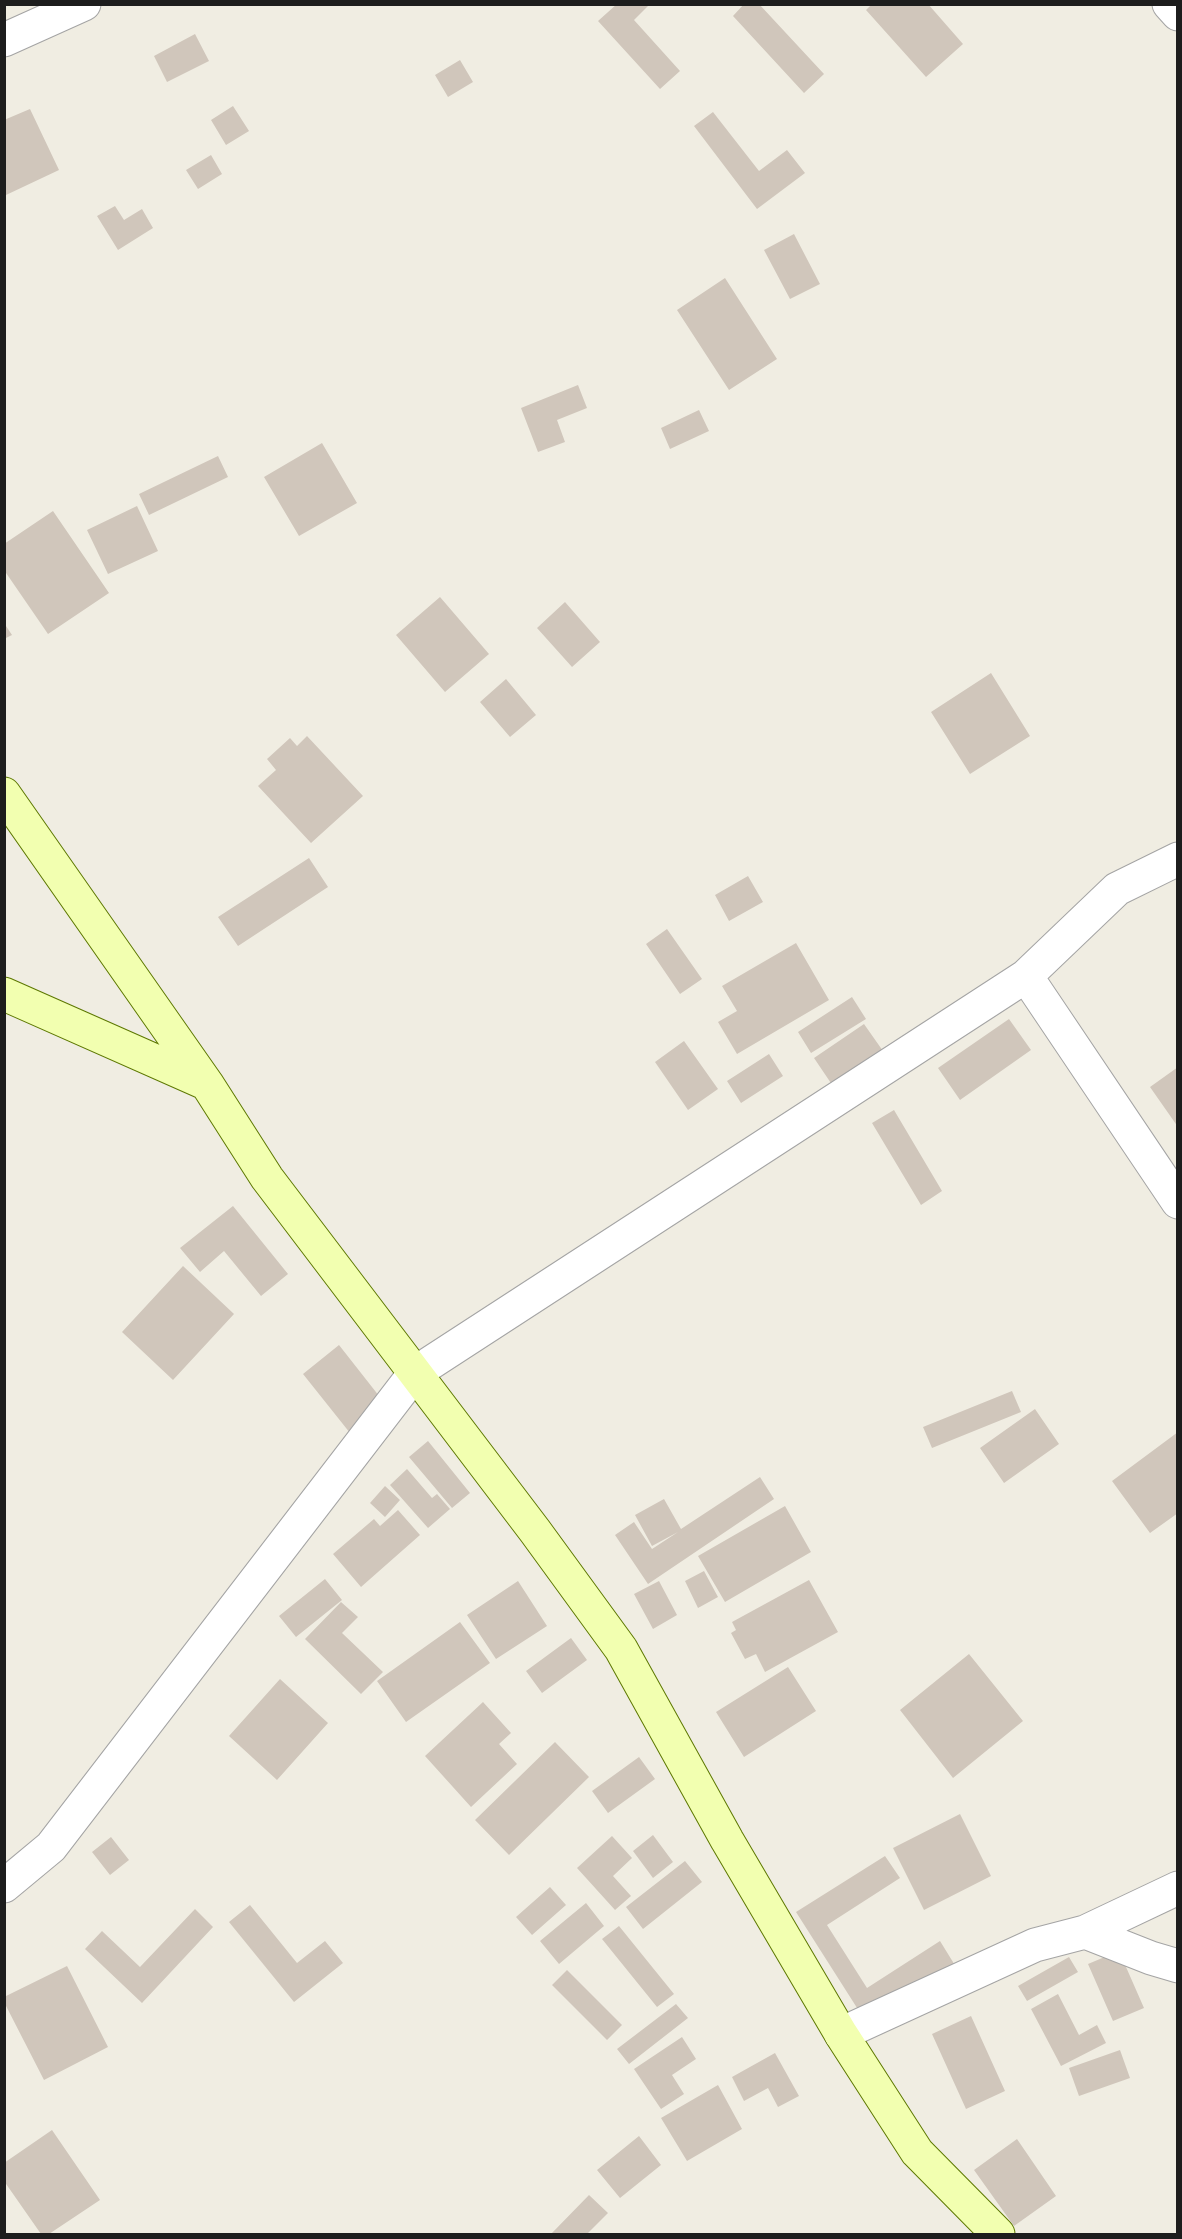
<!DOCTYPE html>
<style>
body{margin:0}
#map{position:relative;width:1182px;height:2239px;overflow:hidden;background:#f0ede2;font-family:Poppins,sans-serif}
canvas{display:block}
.frame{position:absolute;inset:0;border:6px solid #1d1d1d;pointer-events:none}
</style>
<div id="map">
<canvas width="1182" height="2239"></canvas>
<div class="frame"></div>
</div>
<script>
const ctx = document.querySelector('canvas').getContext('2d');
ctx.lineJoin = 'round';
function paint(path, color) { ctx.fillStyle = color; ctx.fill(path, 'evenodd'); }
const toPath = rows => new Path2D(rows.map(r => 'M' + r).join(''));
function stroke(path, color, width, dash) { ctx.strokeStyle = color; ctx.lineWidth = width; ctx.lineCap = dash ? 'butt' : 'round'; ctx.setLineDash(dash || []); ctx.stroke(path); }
const building = toPath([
 [617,4,650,4,634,20,680,71,660,89,598,21],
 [744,4,759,4,824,74,804,93,733,16],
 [872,4,928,4,963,44,926,77,866,10],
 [195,34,209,61,167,82,154,56],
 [460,60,473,82,448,97,435,75],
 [233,106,249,131,226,145,211,120],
 [30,109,59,170,6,195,4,120],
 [713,112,759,171,787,150,805,173,757,209,694,126],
 [211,155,222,174,198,189,186,170],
 [115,206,124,220,142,209,153,228,118,250,97,216],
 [794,234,820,284,790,299,764,250],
 [725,278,777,359,729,390,677,310],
 [578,385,587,408,557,420,565,442,538,452,521,408],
 [699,410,709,431,670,449,661,428],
 [322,443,357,503,299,536,264,477],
 [218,456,228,477,149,515,139,494],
 [137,506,158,551,108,574,87,530],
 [53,511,109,593,48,634,4,570,4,544],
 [440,597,489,654,445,692,396,635],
 [565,602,600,642,572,667,537,628],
 [4,623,12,635,4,639],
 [991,673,1030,736,970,774,931,712],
 [506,679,536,715,510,737,480,702],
 [307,736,363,796,311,843,258,786,276,770,267,759,290,738,297,746],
 [309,858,328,887,238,946,218,917],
 [748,876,763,902,729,921,715,895],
 [667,929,702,979,680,994,646,944],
 [796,943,829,1000,737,1054,718,1022,737,1011,722,986],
 [852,997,866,1019,811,1053,798,1032],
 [1009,1019,1031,1050,960,1100,938,1068],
 [864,1024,890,1061,839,1095,814,1058],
 [684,1041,718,1089,688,1110,655,1062],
 [769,1054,783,1076,741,1103,727,1081],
 [1178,1067,1178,1127,1150,1087],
 [894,1110,942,1191,921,1205,872,1123],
 [233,1206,288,1274,261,1296,224,1251,200,1272,180,1248],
 [183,1266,234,1314,173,1380,122,1332],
 [339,1345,394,1415,358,1443,303,1374],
 [1012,1391,1021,1412,932,1448,923,1427],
 [1035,1409,1059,1444,1004,1483,980,1448],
 [1178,1432,1178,1513,1150,1533,1112,1481],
 [428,1441,470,1493,452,1508,409,1457],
 [407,1469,432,1498,437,1494,450,1509,428,1528,390,1485],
 [760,1477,774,1499,648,1584,615,1535,634,1522,652,1549,678,1532,652,1546,635,1515,664,1499,681,1529],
 [385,1486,400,1500,385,1517,370,1503],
 [785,1506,811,1552,725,1602,698,1556],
 [398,1510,420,1535,361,1587,333,1554,374,1519,380,1526],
 [704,1571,718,1597,698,1608,685,1581],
 [325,1579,342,1600,296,1637,279,1616],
 [809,1580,838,1632,765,1672,756,1654,745,1659,731,1633,736,1630,732,1622],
 [518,1581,547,1626,496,1659,467,1615],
 [659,1581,677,1615,653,1629,634,1594],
 [341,1602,358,1617,342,1633,383,1672,361,1694,305,1639],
 [460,1622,490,1663,406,1722,377,1681],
 [571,1638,587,1660,542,1693,526,1671],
 [969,1654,1023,1721,953,1778,900,1710],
 [788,1667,816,1711,744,1757,716,1712],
 [280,1679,328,1723,277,1780,229,1736],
 [483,1702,511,1733,499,1744,517,1764,471,1807,425,1756],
 [555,1742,589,1777,509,1855,475,1820],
 [639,1757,655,1779,608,1813,592,1791],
 [960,1814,991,1876,924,1910,893,1848],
 [653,1835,673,1862,653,1878,633,1851],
 [612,1836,632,1858,613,1876,631,1896,615,1910,577,1868],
 [111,1837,129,1860,110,1875,92,1852],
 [885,1856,900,1878,827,1925,867,1988,940,1941,961,1975,873,2033,796,1912],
 [685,1861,702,1882,643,1929,626,1907],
 [550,1887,566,1905,532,1935,516,1917],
 [586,1903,604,1926,559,1964,540,1941],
 [250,1905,297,1963,325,1941,343,1963,294,2002,229,1922],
 [195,1909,213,1927,142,2003,85,1949,102,1931,140,1967],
 [619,1926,674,1994,657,2007,602,1939],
 [1119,1951,1144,2008,1113,2021,1088,1964],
 [1069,1957,1078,1972,1027,2001,1018,1986],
 [67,1966,108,2047,44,2080,4,2002,4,1997],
 [567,1970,622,2025,607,2040,552,1985],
 [1058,1994,1079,2035,1097,2025,1106,2043,1061,2066,1031,2009],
 [676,2004,688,2018,629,2064,617,2049],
 [971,2016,1005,2091,966,2109,932,2034],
 [682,2037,696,2059,672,2075,684,2094,661,2109,634,2069],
 [1120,2050,1130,2078,1079,2096,1069,2068],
 [775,2053,799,2096,778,2107,768,2088,744,2101,732,2077],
 [718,2085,742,2129,687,2161,661,2118],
 [52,2130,100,2200,49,2234,41,2234,4,2181,4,2163],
 [639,2136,661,2165,620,2198,597,2170],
 [1017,2139,1056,2196,1014,2226,974,2170],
 [589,2195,608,2213,587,2234,551,2234]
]);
const street = toPath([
 [1169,4,1178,14],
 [4,40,84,4],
 [1026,976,1178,1202],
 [4,1886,51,1847,415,1373,1026,976,1117,889,1178,859],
 [1085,1932,1178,1888],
 [841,2034,1035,1945,1085,1932,1151,1958,1178,1966]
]);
const secondary = toPath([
 [4,794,207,1084,267,1178,535,1531,621,1649,727,1840,841,2034,917,2152,998,2234],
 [4,994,205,1083]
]);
paint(building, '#d0c6bb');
stroke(street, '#a4a4a4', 35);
stroke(secondary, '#5d7800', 35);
stroke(street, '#fff', 33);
stroke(secondary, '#f2ffb0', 33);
</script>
